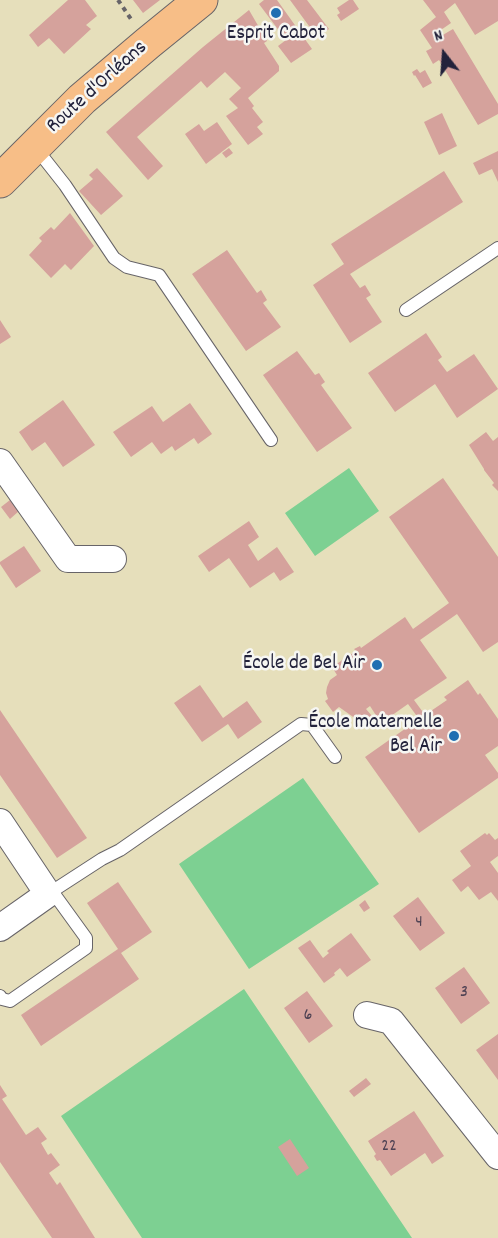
<!DOCTYPE html>
<meta charset="utf-8">
<style>
body{margin:0}
#map{position:relative;width:498px;height:1238px;overflow:hidden;background:#e6dfbb;font-family:Dekko,sans-serif}
canvas{display:block}
.north{position:absolute;left:414px;top:24px;width:60px;height:60px;-webkit-text-stroke:4px #f6f6f2;paint-order:stroke;rotate:343deg;font-size:16px;font-weight:700;line-height:24px;text-align:center;color:#22223b}
.north::after{content:'';display:block;margin:auto;width:21px;height:27px;background:#22223b;clip-path:polygon(50% 0,100% 100%,50% 72%,0 100%)}
</style>
<div id="map">
<canvas width="498" height="1238"></canvas>
<div class="north">N</div>
</div>
<script>
const ctx = document.querySelector('canvas').getContext('2d');
ctx.lineJoin = 'round';
function paint(path, color) { ctx.fillStyle = color; ctx.fill(path, 'evenodd'); }
const toPath = rows => new Path2D(rows.map(r => 'M' + r).join(''));
function stroke(path, color, width, dash) { ctx.strokeStyle = color; ctx.lineWidth = width; ctx.lineCap = dash ? 'butt' : 'round'; ctx.setLineDash(dash || []); ctx.stroke(path); }
function drawText(font, color, halo, rows, align = 'center') {
  ctx.font = font + ' Dekko,sans-serif'; ctx.lineWidth = 5; ctx.setLineDash([]); ctx.textBaseline = 'middle'; ctx.strokeStyle = halo; ctx.fillStyle = color; for (const [text, x, y, turn = 0] of rows) {
    ctx.save(); ctx.translate(x, y); ctx.rotate((+turn || 0) * Math.PI / 180); ctx.textAlign = isNaN(turn) ? turn : align; if (halo) ctx.strokeText(text, 0, 0); ctx.fillText(text, 0, 0); ctx.restore();
  }
}
const green = toPath([
 [349,468,379,511,315,556,285,513],
 [303,778,379,884,249,969,179,864],
 [244,989,412,1238,142,1238,61,1116]
]);
const building = toPath([
 [68,0,85,0,97,16,86,25,91,29,64,54,49,38,38,47,29,35],
 [133,0,160,0,143,13],
 [264,0,277,0,312,49,291,63,278,46,286,40,259,4],
 [290,0,307,0,329,29,317,37],
 [349,0,353,0,359,9,341,21,337,15,340,13,337,8],
 [423,0,498,0,498,21,475,35,455,3,444,12,451,23,438,32,441,36,453,29,498,104,498,114,478,125,439,60,433,64,426,51,432,48,420,30,436,17],
 [249,10,267,41,264,43,279,66,279,71,248,98,254,106,252,108,263,122,257,127,263,134,248,145,226,116,238,108,229,99,241,88,225,72,207,88,201,81,137,137,163,166,148,180,106,132,203,47],
 [417,69,420,73,425,70,432,83,423,88,415,75,414,76,412,72],
 [442,113,457,146,439,155,424,122],
 [217,122,232,144,206,164,185,134,199,124,204,131],
 [229,148,233,153,226,158,222,153],
 [498,151,498,182,492,169,479,175,473,163],
 [97,168,123,196,101,215,79,191,93,179,89,175],
 [444,171,463,202,350,274,360,288,365,285,371,295,366,298,382,322,350,343,313,285,344,264,331,244],
 [70,213,94,246,71,270,65,264,51,278,29,255,42,241,39,238,51,227,54,230],
 [227,250,257,293,261,290,267,300,263,303,281,327,246,351,192,274],
 [0,320,11,337,0,344],
 [426,333,442,357,438,360,447,372,474,354,498,389,457,418,435,384,395,412,368,373],
 [297,351,315,375,319,373,325,382,321,385,352,428,317,452,263,375],
 [63,400,95,445,63,467,45,442,32,451,19,432],
 [190,403,212,434,198,444,194,438,175,451,172,446,161,454,152,442,131,457,113,432,152,406,163,422],
 [486,432,493,441,498,437,498,491,492,485,494,483,484,470,484,469,469,445],
 [443,478,498,557,498,642,483,652,457,614,420,640,447,678,414,700,425,715,447,700,444,697,468,680,478,695,480,693,498,719,498,746,485,755,498,773,498,778,419,833,365,757,419,719,408,704,381,723,370,706,366,709,372,716,373,721,371,725,366,726,339,707,333,712,325,701,328,699,326,693,327,687,330,680,337,675,332,667,356,651,354,649,360,646,361,648,405,617,413,629,449,603,389,517],
 [10,500,19,511,10,519,1,507],
 [249,521,259,537,248,545,258,561,277,547,294,572,280,581,274,572,250,588,229,558,209,572,198,556],
 [24,546,41,571,16,588,0,564,0,562],
 [200,685,223,718,247,701,262,722,238,739,228,724,202,742,174,703],
 [0,710,87,838,57,858,0,775],
 [485,833,487,835,489,833,495,840,498,838,498,856,490,862,498,873,498,901,491,892,479,900,468,886,461,892,452,880,471,866,460,851],
 [118,882,152,932,121,953,139,979,41,1046,21,1015,118,949,87,903],
 [418,897,445,933,420,951,393,916],
 [365,900,370,908,364,912,359,905],
 [351,933,371,960,347,977,340,968,334,973,335,975,324,983,298,948,310,940,323,958,329,953,327,951],
 [464,967,490,1003,461,1024,435,988],
 [307,991,333,1026,309,1043,284,1008],
 [498,1034,498,1080,476,1050],
 [366,1078,371,1084,354,1097,349,1091],
 [0,1085,7,1096,2,1099,26,1135,38,1127,47,1139,41,1143,48,1155,51,1153,60,1165,49,1173,57,1185,60,1182,95,1238,52,1238,0,1162],
 [414,1111,444,1156,432,1164,425,1153,391,1176,380,1160,377,1161,374,1156,376,1154,368,1141],
 [290,1139,309,1168,297,1176,278,1147]
]);
const path = toPath([
 [118,0,133,22]
]);
const lane = toPath([
 [35,147,65,185,114,258,127,267,159,275,271,440],
 [406,310,498,248],
 [48,894,102,859,120,850,301,724,312,725,335,757],
 [0,996,2,999,10,1001,86,948,86,938,52,891]
]);
const street = toPath([
 [0,462,68,559,113,559],
 [0,822,48,894,0,928],
 [367,1015,391,1021,498,1156]
]);
const primary = toPath([
 [0,181,82,99,148,43,201,0]
]);
const markers = [
 [276,13,6,"#1f6fb2"],
 [377,665,6,"#1f6fb2"],
 [454,736,6,"#1f6fb2"]
];
const numberNames = [
 ["4",419,924],
 ["3",464,994],
 ["6",308,1017],
 ["22",389,1148]
];
const poiNames = [
 ["Esprit Cabot",276,35,"center"],
 ["École de Bel Air",365,665],
 ["École maternelle",442,724],
 ["Bel Air",442,748]
];
const streetNames = [
 ["Route d'Orléans",98,88,-42]
];
paint(green, '#7dd092');
paint(building, '#d5a29c');
stroke(lane, '#676468', 14);
stroke(street, '#676468', 28);
stroke(primary, '#676468', 35);
stroke(path, '#676468', 4, [4.5, 4.5]);
stroke(lane, '#fff', 12);
stroke(street, '#fff', 26);
stroke(primary, '#f7be87', 33);
for (const [x, y, r, color] of markers) { const dot = new Path2D(); dot.arc(x, y, r, 0, 2 * Math.PI); ctx.fillStyle = color; ctx.fill(dot); stroke(dot, '#f6f6f2', 2); }
drawText('18px', '#4f4253', null, numberNames);
drawText('21px', '#22223b', '#f6f6f2', poiNames, 'right');
drawText('21px', '#22223b', '#f6f6f2', streetNames);
</script>
